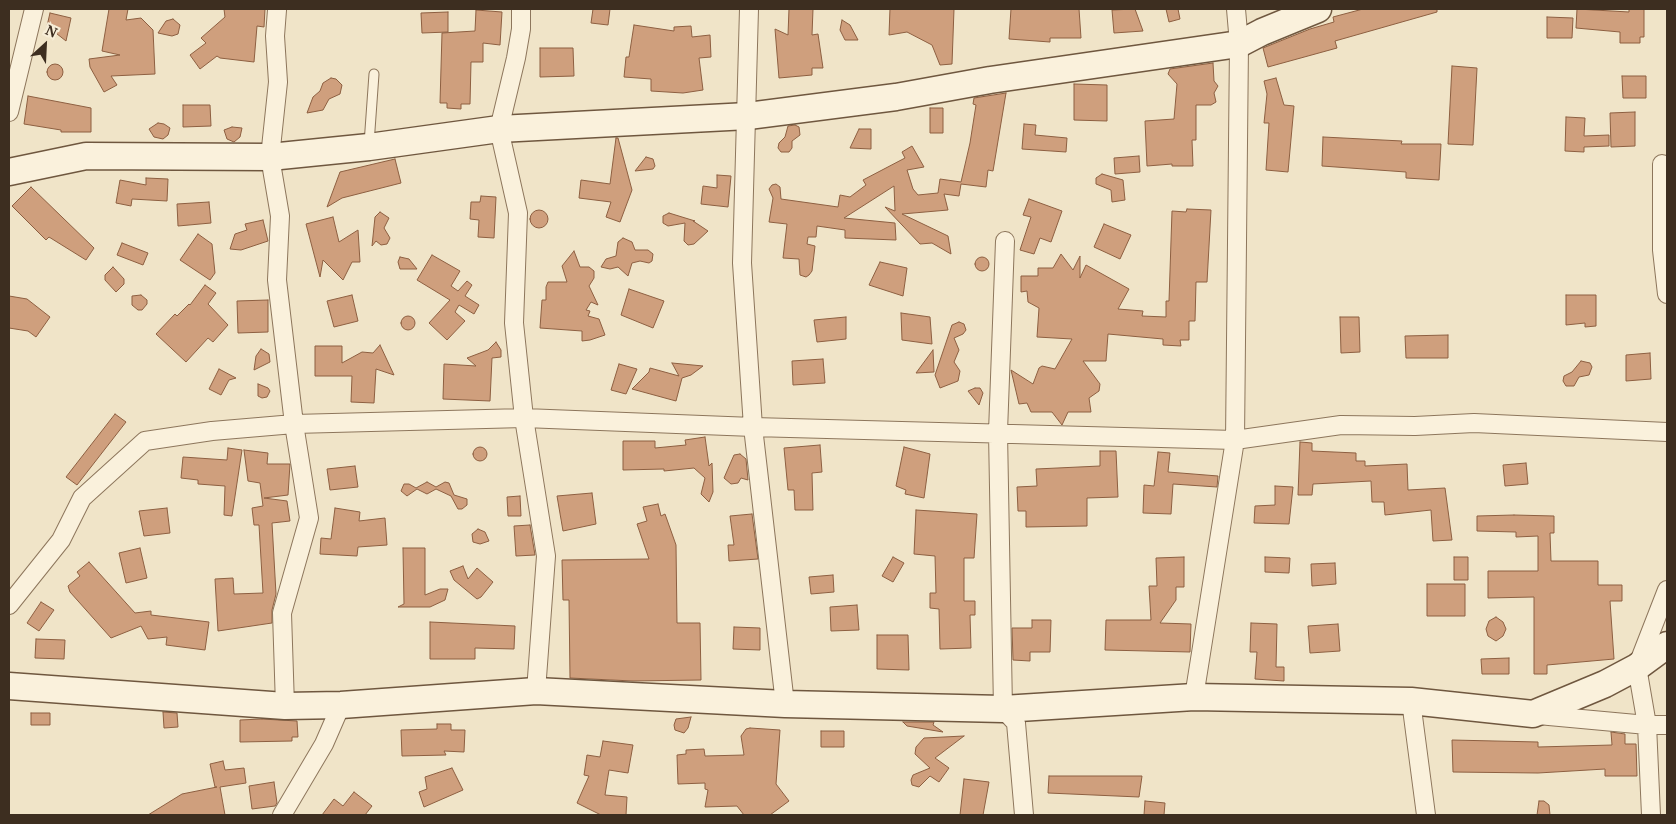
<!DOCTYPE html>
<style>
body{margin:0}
#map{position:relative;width:1676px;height:824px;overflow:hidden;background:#f0e4c8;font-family:"Noto Serif",serif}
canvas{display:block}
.frame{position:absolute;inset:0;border:10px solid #3d2e20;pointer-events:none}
.north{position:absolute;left:20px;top:20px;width:50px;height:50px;-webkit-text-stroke:4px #f7eed8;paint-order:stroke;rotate:25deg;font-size:14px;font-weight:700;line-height:20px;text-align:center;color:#3d2e20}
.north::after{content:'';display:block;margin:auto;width:18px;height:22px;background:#3d2e20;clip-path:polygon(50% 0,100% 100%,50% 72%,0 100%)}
</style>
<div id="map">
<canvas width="1676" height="824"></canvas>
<div class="frame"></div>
<div class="north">N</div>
</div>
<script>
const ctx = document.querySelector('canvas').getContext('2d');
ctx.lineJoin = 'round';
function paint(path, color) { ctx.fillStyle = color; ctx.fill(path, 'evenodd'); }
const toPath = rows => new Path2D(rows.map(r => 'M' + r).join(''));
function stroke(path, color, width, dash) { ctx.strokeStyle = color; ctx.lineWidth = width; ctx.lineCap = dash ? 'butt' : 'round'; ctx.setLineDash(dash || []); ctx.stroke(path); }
const building = toPath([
 [109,9,128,9,126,20,141,18,153,30,155,74,111,76,117,85,104,92,90,67,89,59,120,55,102,51,109,9],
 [224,9,265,9,264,27,257,26,254,62,220,58,217,56,200,69,190,55,206,43,201,38,225,17,224,9],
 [593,9,610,9,608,25,591,23,593,9],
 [789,9,813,9,812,35,818,34,823,68,812,68,812,75,779,78,775,29,788,35,789,9],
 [890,9,954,9,952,64,940,65,932,45,907,32,889,35,890,9],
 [1011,9,1079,9,1081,38,1050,38,1050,42,1009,39,1011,9],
 [1135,9,1143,31,1114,33,1112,10,1135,9],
 [1166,9,1178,9,1180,19,1169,22,1166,9],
 [1363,9,1437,9,1437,12,1335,41,1337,48,1268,67,1263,48,1310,29,1334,22,1333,17,1363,9],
 [1577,9,1629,12,1629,9,1644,9,1644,37,1640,37,1640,43,1620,43,1620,32,1576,28,1577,9],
 [476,10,502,12,500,45,483,43,483,62,471,62,470,104,461,104,461,109,447,108,447,103,440,103,442,33,475,31,476,10],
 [448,12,448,32,422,33,421,13,448,12],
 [50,13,71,18,66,41,47,26,50,13],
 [1547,17,1573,18,1572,38,1547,38,1547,17],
 [173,19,180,25,178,34,172,36,158,33,166,21,173,19],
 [842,20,850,25,858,40,845,40,840,30,842,20],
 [634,25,674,31,674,27,691,26,692,37,710,35,711,57,699,58,703,90,683,93,651,91,651,79,624,77,626,57,629,57,634,25],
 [540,48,573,48,574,76,540,77,540,48],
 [1213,63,1214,81,1218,86,1214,93,1216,102,1211,105,1196,105,1196,140,1192,140,1193,166,1172,166,1172,164,1147,166,1145,121,1174,119,1177,84,1168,74,1170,69,1213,63],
 '47 72a8 8 0 1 1 16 0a8 8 0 1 1-16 0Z',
 [1452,66,1477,68,1473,145,1448,144,1452,66],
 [1622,76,1646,76,1646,98,1623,98,1622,76],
 [331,78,336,79,342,85,340,94,329,99,323,110,307,113,313,97,320,91,323,83,331,78],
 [1276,78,1284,105,1294,106,1288,172,1266,170,1269,123,1264,123,1267,94,1264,81,1276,78],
 [1074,84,1107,85,1107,121,1074,120,1074,84],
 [1006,93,993,171,988,170,986,187,961,184,959,196,944,194,948,210,902,214,948,236,951,254,932,243,920,244,885,207,895,211,894,186,844,218,895,223,896,240,845,238,845,230,817,226,816,237,808,237,807,244,815,246,812,271,809,275,806,277,800,275,799,259,783,258,787,224,769,222,773,198,769,189,772,185,776,184,780,187,781,199,838,207,840,195,850,197,866,185,863,180,905,158,902,152,912,146,924,167,907,170,913,189,918,195,938,193,940,179,961,182,970,143,976,105,973,104,974,98,1006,93],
 [28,96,91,108,91,132,61,132,61,130,24,124,28,96],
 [183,105,210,105,211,126,183,127,183,105],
 [930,108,943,108,943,133,930,133,930,108],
 [1635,112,1635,146,1611,147,1610,113,1635,112],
 [1566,117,1585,118,1584,136,1609,135,1609,146,1584,147,1584,152,1565,151,1566,117],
 [158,123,164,124,170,128,168,135,163,139,154,137,149,129,158,123],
 [1024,124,1036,125,1035,135,1067,138,1066,152,1022,149,1024,124],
 [795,125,799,127,800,135,792,141,792,148,789,152,781,152,778,148,779,143,785,137,788,126,795,125],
 [232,127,242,128,240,137,234,142,227,139,224,130,232,127],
 [859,129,871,129,871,149,850,148,859,129],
 [1323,137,1402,141,1401,144,1441,144,1439,180,1406,178,1406,172,1322,166,1323,137],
 [616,138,618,138,632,190,620,222,606,217,611,202,579,198,581,180,610,184,616,138],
 [1139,156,1140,172,1115,174,1114,158,1139,156],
 [646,157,653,159,655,166,653,169,635,171,646,157],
 [395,159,401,183,342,198,327,207,340,172,395,159],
 [1102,174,1123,180,1125,200,1112,202,1111,190,1096,184,1096,178,1102,174],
 [717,175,731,176,728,207,701,204,703,186,717,188,717,175],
 [146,178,168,179,167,201,132,199,131,206,116,203,120,180,146,185,146,178],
 [31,187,94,248,86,260,49,237,46,240,12,206,31,187],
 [481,196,496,197,494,238,478,237,479,220,470,219,471,202,480,202,481,196],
 [1029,199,1062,211,1051,242,1040,238,1034,254,1020,250,1031,217,1023,215,1029,199],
 [209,202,211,223,178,226,177,204,209,202],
 [1187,209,1211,210,1207,282,1196,282,1195,321,1189,321,1189,340,1180,340,1181,346,1163,345,1163,339,1108,334,1106,361,1083,361,1100,384,1099,391,1089,398,1091,412,1068,412,1062,425,1052,412,1031,412,1027,403,1019,404,1011,370,1033,384,1039,368,1042,366,1055,369,1072,339,1037,337,1039,308,1028,302,1027,291,1021,292,1021,276,1038,276,1038,268,1053,268,1061,254,1073,270,1080,256,1080,278,1086,265,1129,289,1118,309,1143,311,1142,316,1166,317,1166,301,1169,301,1172,211,1186,212,1187,209],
 '530 219a9 9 0 1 1 18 0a9 9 0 1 1-18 0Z',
 [380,212,389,218,384,228,390,238,387,244,381,245,376,241,372,246,375,217,380,212],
 [669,213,695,221,693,221,708,231,694,244,688,245,684,241,685,223,668,226,663,223,663,216,669,213],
 [333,217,339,242,358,230,360,262,352,262,343,280,323,260,320,277,306,224,333,217],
 [263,220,268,241,241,250,230,249,235,234,247,230,245,224,263,220],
 [1104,224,1131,235,1120,259,1094,247,1104,224],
 [198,234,212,244,215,273,210,280,180,260,198,234],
 [623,238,632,242,635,250,648,250,653,254,652,261,649,263,640,261,632,263,628,276,618,267,610,269,601,267,606,259,616,256,618,242,623,238],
 [122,243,148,253,143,265,117,255,122,243],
 [574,251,580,267,589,267,594,271,594,278,589,286,598,305,591,302,586,310,590,311,588,316,599,319,605,335,590,340,582,341,582,331,540,328,542,300,546,300,546,287,548,282,567,282,562,266,574,251],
 [432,255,460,271,451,286,458,291,467,281,472,285,465,296,479,305,474,314,459,305,455,312,465,321,447,340,429,323,450,300,417,280,432,255],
 [400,257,409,259,417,269,400,269,398,262,400,257],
 '975 264a7 7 0 1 1 14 0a7 7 0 1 1-14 0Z',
 [880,262,907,268,903,296,869,285,880,262],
 [113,267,124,279,124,284,116,292,105,280,105,275,113,267],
 [205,285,216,293,208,304,228,325,213,342,208,338,186,362,156,334,175,314,177,316,189,304,190,305,205,285],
 [629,289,664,301,653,328,621,315,629,289],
 [141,295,147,300,147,304,142,310,138,310,132,305,132,296,141,295],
 [352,295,358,321,334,327,327,301,352,295],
 [1566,295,1596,295,1596,326,1585,327,1585,323,1566,325,1566,295],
 [9,296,27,299,50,317,36,337,28,331,9,328,9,296],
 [268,300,268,332,238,333,237,301,268,300],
 [901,313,930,317,932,344,902,340,901,313],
 '401 323a7 7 0 1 1 14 0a7 7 0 1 1-14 0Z',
 [846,317,846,339,817,342,814,320,846,317],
 [1340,317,1359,317,1360,352,1341,353,1340,317],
 [959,322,964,324,966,330,963,334,954,338,959,350,954,362,960,371,958,381,940,388,935,375,952,325,959,322],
 [1448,335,1448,358,1406,358,1405,336,1448,335],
 [496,342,501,350,501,357,492,358,490,401,443,399,444,364,476,366,467,358,488,350,496,342],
 [380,345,394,375,376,369,374,403,351,402,352,376,315,376,315,346,342,346,342,363,362,352,373,353,380,345],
 [261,349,269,354,270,362,254,370,256,356,261,349],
 [933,350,934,372,916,373,933,350],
 [1650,353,1651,379,1626,381,1626,355,1650,353],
 [823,359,825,383,793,385,792,361,823,359],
 [1581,361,1590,363,1592,367,1589,375,1579,377,1574,386,1566,386,1563,381,1564,376,1572,372,1581,361],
 [672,363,703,366,691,375,682,378,676,401,632,389,649,372,650,368,679,376,672,363],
 [619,364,637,369,626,394,611,390,619,364],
 [219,369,236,378,229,380,221,395,209,389,219,369],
 [258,384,268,388,270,391,267,397,262,398,258,396,258,384],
 [975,388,980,388,983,393,979,405,968,391,975,388],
 [115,414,126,422,77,485,66,477,115,414],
 [705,437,709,466,712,463,713,492,709,502,701,494,705,478,694,468,664,471,664,469,623,470,623,441,655,441,655,448,686,445,685,440,705,437],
 [1300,442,1312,443,1312,451,1356,453,1356,461,1365,461,1365,466,1407,464,1408,490,1445,488,1452,540,1433,541,1431,510,1385,515,1384,502,1372,502,1371,481,1313,484,1312,495,1298,495,1300,442],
 [820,445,822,472,812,473,813,510,795,510,794,490,788,490,784,448,820,445],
 '473 454a7 7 0 1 1 14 0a7 7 0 1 1-14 0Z',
 [904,447,930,454,924,498,905,494,906,490,896,486,904,447],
 [228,448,242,450,232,516,224,515,225,486,198,484,198,480,181,478,183,457,227,460,228,448],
 [244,450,268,453,267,464,290,464,288,495,264,498,287,501,290,521,272,523,276,594,272,610,272,623,218,631,215,579,233,578,234,594,263,593,259,525,254,525,252,508,263,506,260,483,248,481,244,450],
 [1100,451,1116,451,1118,497,1087,498,1087,526,1026,527,1026,511,1018,511,1017,487,1037,486,1036,469,1100,466,1100,451],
 [1158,452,1170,453,1168,472,1218,476,1217,487,1173,484,1171,514,1143,513,1144,485,1154,486,1158,452],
 [740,454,746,459,748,480,741,478,738,483,731,484,724,478,734,455,740,454],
 [1526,463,1528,484,1505,486,1503,465,1526,463],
 [355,466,358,487,330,490,327,469,355,466],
 [427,482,436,487,445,482,449,483,454,495,467,499,467,505,462,509,458,509,451,496,436,489,427,494,417,489,407,496,401,491,404,484,409,484,416,488,427,482],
 [1275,486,1293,487,1289,524,1254,523,1255,506,1275,505,1275,486],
 [592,493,596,524,563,531,557,496,592,493],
 [520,496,521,516,508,516,507,497,520,496],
 [658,504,661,516,665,514,676,545,677,623,700,623,701,680,633,681,570,678,569,600,563,600,562,560,649,559,637,524,647,521,643,507,658,504],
 [167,508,170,533,144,536,139,511,167,508],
 [335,508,360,512,359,521,385,518,387,545,358,547,357,556,320,554,321,538,331,539,335,508],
 [916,510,977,514,974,558,964,558,964,601,975,601,975,615,970,615,971,648,940,649,939,609,930,608,930,593,936,593,935,556,914,554,916,510],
 [752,514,758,559,729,561,728,545,734,545,730,516,752,514],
 [1514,515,1554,516,1554,533,1550,533,1551,561,1598,561,1598,585,1622,585,1622,601,1610,601,1614,659,1547,665,1547,674,1534,674,1534,597,1488,598,1488,571,1538,571,1538,536,1516,537,1516,532,1477,531,1477,516,1514,515],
 [530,525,535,555,516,556,514,526,530,525],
 [478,529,485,532,489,541,480,544,473,542,472,534,478,529],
 [140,548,147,578,126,583,119,553,140,548],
 [403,548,425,548,425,595,440,589,448,589,445,600,430,607,398,607,404,604,403,548],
 [893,557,904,563,893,582,882,576,893,557],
 [1184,557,1184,587,1176,587,1176,600,1160,623,1191,624,1190,652,1105,650,1106,620,1151,620,1149,586,1157,586,1156,558,1184,557],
 [1265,557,1290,558,1289,573,1265,572,1265,557],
 [1454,557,1468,557,1468,580,1454,580,1454,557],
 [89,562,135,613,151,611,151,615,209,622,205,650,166,645,167,637,148,639,141,626,111,638,70,592,68,586,80,576,77,572,89,562],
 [1335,563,1336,584,1312,586,1311,564,1335,563],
 [463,566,468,579,477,568,493,582,481,597,477,599,454,580,450,571,463,566],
 [833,575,834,592,811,594,809,577,833,575],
 [1427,584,1465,584,1465,616,1427,616,1427,584],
 [41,602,54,610,39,631,27,623,41,602],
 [857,605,859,630,831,631,830,607,857,605],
 [1496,617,1503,622,1506,629,1503,636,1496,641,1488,636,1486,629,1489,621,1496,617],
 [1032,620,1051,620,1050,652,1030,652,1030,661,1013,660,1012,628,1032,628,1032,620],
 [430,622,515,626,514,649,475,648,475,659,430,659,430,622],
 [1251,623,1277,624,1276,667,1284,667,1284,681,1255,679,1257,652,1250,652,1251,623],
 [1338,624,1340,651,1310,653,1308,626,1338,624],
 [734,627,760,628,760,650,733,649,734,627],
 [877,635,908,635,909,670,877,669,877,635],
 [36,639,65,640,64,659,35,658,36,639],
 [1509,658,1509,674,1482,674,1481,659,1509,658],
 [163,712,177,713,178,727,164,728,163,712],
 [31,713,50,713,50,725,31,725,31,713],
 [691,717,688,728,684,733,675,730,674,725,676,719,691,717],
 [262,719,297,721,298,737,292,737,292,741,240,742,240,720,262,719],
 [903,722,934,722,933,725,943,732,907,726,903,722],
 [437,724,451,724,451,730,465,730,464,752,444,751,446,755,402,756,401,730,437,729,437,724],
 [750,728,780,730,776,784,789,801,770,815,744,815,737,806,705,807,708,790,705,789,705,783,678,784,677,755,686,754,686,750,704,749,705,756,744,755,741,736,746,729,750,728],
 [821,731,844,731,844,747,821,747,821,731],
 [1611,732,1625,734,1625,744,1636,744,1637,776,1605,776,1605,769,1538,773,1453,772,1452,740,1538,742,1538,747,1612,745,1611,732],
 [964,736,935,758,949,768,939,782,930,776,919,787,912,785,911,780,913,775,930,768,915,754,916,747,924,738,964,736],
 [603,741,633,745,628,773,609,770,605,795,627,797,626,815,601,815,577,803,589,776,584,775,587,755,600,757,603,741],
 [223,761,225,770,244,768,246,783,220,787,225,815,148,815,182,794,217,787,215,787,210,764,223,761],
 [452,768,463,790,424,807,419,792,427,789,425,777,452,768],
 [1049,776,1142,776,1139,797,1048,793,1049,776],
 [964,779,989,782,983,815,960,815,964,779],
 [274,782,277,803,275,806,252,809,249,786,274,782],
 [354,792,372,806,365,815,322,815,334,799,343,806,354,792],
 [1145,801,1165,803,1164,815,1144,815,1145,801],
 [1539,801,1544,801,1549,805,1550,815,1537,815,1539,801]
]);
const service = toPath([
 [369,144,374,74]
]);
const minor = toPath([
 [521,9,521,29,516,58,499,129,518,213,514,323,524,418,546,556,536,691],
 [749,9,742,263,753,427,785,704],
 [277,10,275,36,278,82,270,157,280,216,277,280,294,424,309,518,282,613,285,706],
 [9,112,34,9],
 [1662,164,1662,250,1667,294],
 [1005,241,998,432,1003,709,1016,723,1024,815],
 [9,605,61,540,82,498,145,441,212,431,294,424,524,418,753,427,1235,440,1341,425,1415,426,1474,423,1667,432],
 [1194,697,1235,440,1239,44,1236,9],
 [1411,701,1426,815],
 [1538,715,1647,725,1667,725],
 [282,815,324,744,341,705],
 [1651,815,1647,725,1637,667,1667,590]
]);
const secondary = toPath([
 [9,172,86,156,270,157,369,147,499,129,748,116,896,97,990,80,1239,44,1262,32,1318,9],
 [9,686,285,706,341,705,536,691,785,704,1003,709,1194,697,1411,701,1533,714,1605,684,1637,667,1667,645]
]);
paint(building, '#cf9f7d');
stroke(building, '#8d5f41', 1);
stroke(service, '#8d765c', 11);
stroke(minor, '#8d765c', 20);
stroke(secondary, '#6f573f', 29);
stroke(service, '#faf1dc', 9);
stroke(minor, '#faf1dc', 18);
stroke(secondary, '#faf1dc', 26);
</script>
